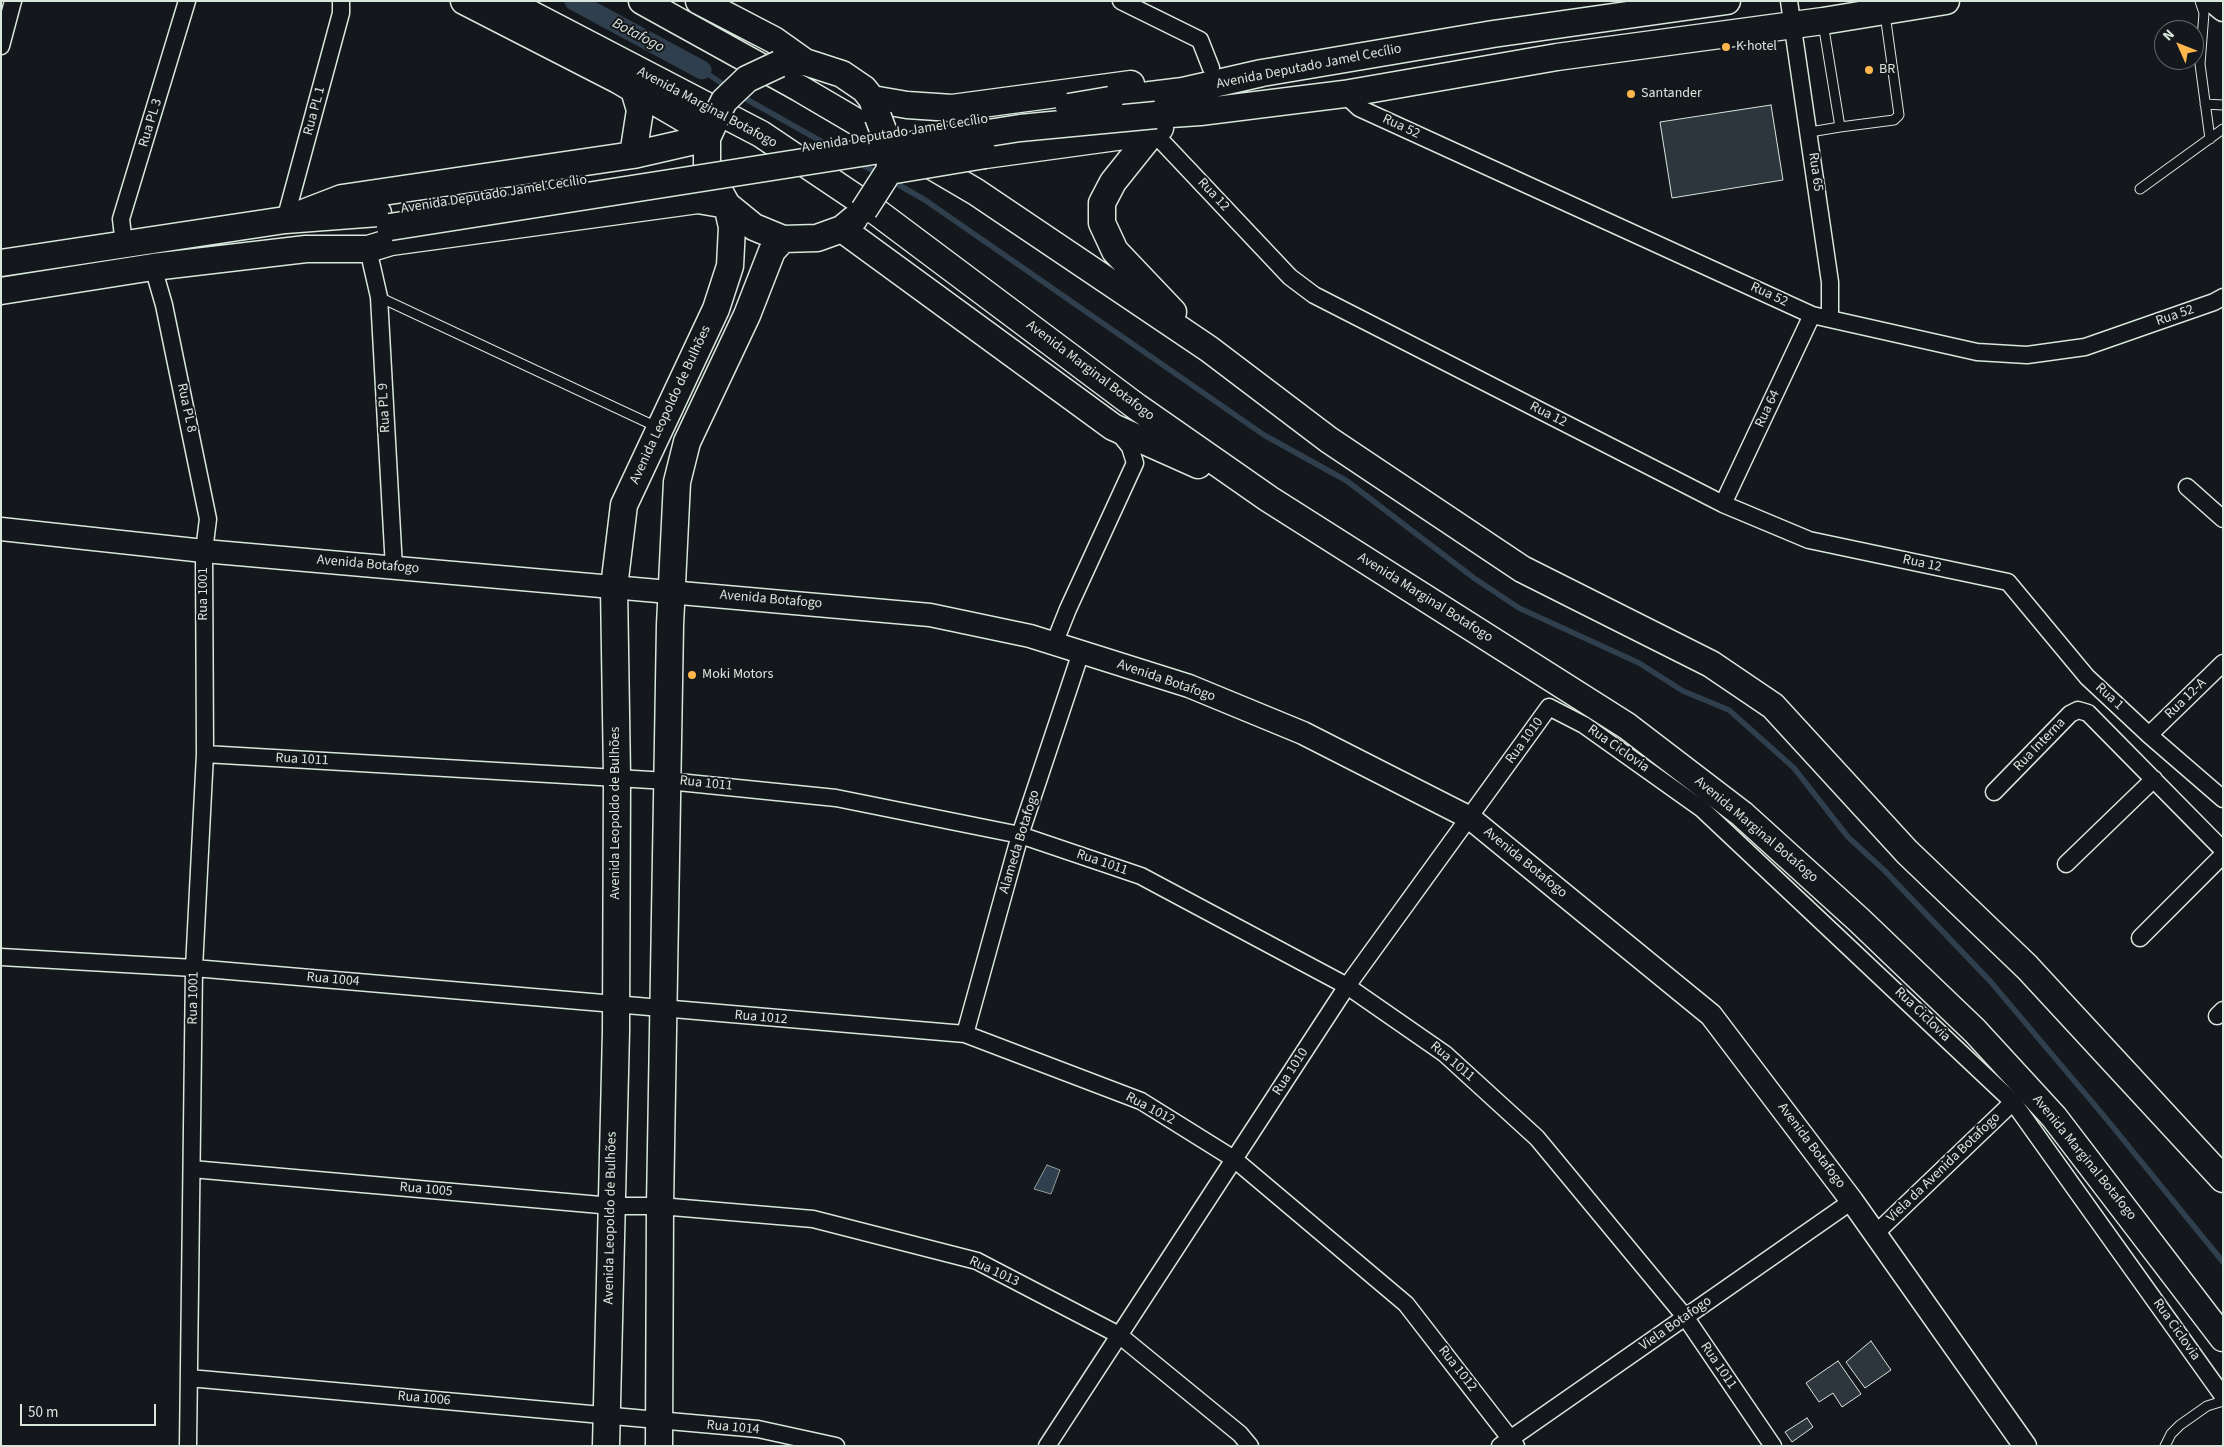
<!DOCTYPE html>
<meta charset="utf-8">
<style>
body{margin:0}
#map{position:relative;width:2224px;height:1447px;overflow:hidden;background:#14181c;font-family:"Source Sans 3",sans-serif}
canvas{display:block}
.frame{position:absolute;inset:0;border:2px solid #d8e6dc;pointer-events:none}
.north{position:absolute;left:2154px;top:20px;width:50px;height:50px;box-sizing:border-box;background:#14181c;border:1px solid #626a69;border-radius:50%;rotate:314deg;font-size:14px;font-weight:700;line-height:20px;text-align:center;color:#d8e6dc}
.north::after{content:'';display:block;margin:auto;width:18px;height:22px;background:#ffb74d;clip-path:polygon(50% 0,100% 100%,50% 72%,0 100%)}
.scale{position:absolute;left:20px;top:1404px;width:136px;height:22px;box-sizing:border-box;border:2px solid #d8e6dc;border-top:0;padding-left:6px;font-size:15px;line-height:18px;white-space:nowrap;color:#d8e6dc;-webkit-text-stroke:4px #14181c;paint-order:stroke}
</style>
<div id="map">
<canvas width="2224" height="1447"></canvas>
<div class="frame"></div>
<div class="north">N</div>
<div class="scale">50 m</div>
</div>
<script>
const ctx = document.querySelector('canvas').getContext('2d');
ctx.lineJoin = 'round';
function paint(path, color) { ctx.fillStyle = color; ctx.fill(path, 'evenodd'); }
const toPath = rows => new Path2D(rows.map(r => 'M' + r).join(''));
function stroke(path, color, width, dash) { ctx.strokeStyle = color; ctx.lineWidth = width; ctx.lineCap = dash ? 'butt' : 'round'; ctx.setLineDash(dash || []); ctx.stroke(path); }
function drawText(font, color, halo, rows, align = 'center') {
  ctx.font = font + ' "Source Sans 3",sans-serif'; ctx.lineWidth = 4; ctx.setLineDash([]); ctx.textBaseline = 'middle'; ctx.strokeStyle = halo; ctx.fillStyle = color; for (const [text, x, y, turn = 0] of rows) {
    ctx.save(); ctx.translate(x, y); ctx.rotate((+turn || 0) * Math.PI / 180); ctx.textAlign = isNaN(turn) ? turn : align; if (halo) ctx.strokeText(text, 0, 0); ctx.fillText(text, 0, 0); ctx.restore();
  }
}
const water = toPath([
 [1047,1165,1060,1170,1051,1194,1034,1189,1047,1165]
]);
const stream = toPath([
 [702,70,727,87],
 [739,95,833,148],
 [859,163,879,174],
 [892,181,925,200,1264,435,1347,481,1474,578,1519,608,1639,663,1683,691,1729,710,1794,768,1848,837,1884,870,1990,981,2104,1116,2223,1262]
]);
const canal = toPath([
 [574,1,702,70]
]);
const building = toPath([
 [1771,105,1783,180,1672,198,1660,122,1771,105],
 [1871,1341,1891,1370,1865,1388,1846,1362,1871,1341],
 [1838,1361,1861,1394,1842,1407,1833,1393,1819,1402,1806,1383,1838,1361],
 [1807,1418,1813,1427,1792,1442,1785,1432,1807,1418]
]);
const lane = toPath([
 [2200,1,2204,13,2200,64,2210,139],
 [1823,23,1840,127,1894,120,1899,115,1885,14],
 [2205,104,2223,105],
 [1810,132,1840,127],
 [2140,189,2223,129],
 [379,297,659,428],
 [2165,1446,2171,1434,2180,1425,2207,1406,2223,1401]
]);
const street = toPath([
 [1121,1,1200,40,1211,68],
 [1789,1,1830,282,1830,319],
 [1,46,13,1],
 [1344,94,1359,108,1812,315,1977,352,2027,355,2085,347,2214,302,2223,297],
 [1153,132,1290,277,1314,295,1723,504,1809,540,2008,582,2087,677,2149,735,2223,799],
 [285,220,341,13,341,1],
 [124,244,121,219,187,1],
 [368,249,379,297,394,568],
 [153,267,164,305,208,519,204,551,205,754,194,968,188,1446],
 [2187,487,2223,519],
 [1723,504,1812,315],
 [1054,644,1068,609,1135,463,1130,447,1118,432],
 [2149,735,2223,663],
 [205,754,668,781,836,798,1020,835,1141,876,1347,986,1445,1054,1537,1138,1686,1318,1773,1446],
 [1994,792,2070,714,2078,710,2088,713,2223,850],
 [2066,864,2154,779],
 [2140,938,2223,855],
 [1,957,194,968,965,1034,1141,1101,1234,1159,1406,1304,1516,1446],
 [2217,1016,2223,1010],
 [965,1034,1020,835,1081,652],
 [192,1169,612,1206,660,1206,813,1219,977,1261,1119,1335,1240,1434,1250,1446],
 [1875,1234,2013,1102],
 [189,1378,758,1429,836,1446],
 [1047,1446,1347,986,1549,707,1584,725,1702,809,2013,1102,2223,1396],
 [1500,1446,1852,1201]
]);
const secondary = toPath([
 [2212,1,2223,10],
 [1,529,204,551,930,615,1030,636,1081,652,1189,686,1303,733,1470,818,1711,1015,1852,1201,2025,1446]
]);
const primary = toPath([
 [464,1,618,80,688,121,707,138],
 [506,1,761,134,874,210,1137,407,1269,499,1627,726,1742,814,1859,920,1975,1031,2054,1117,2223,1338],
 [642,1,799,88,976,192,1209,349,1329,440,1522,569,1711,664,1773,706,1907,852,2027,967,2223,1179],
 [699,1,774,40,805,62],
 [779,64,805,62,842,74,864,89,872,99,877,114],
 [872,99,907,105,952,108,1131,84],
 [1110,100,1183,91,1262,73,1493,34,1727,1],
 [1156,115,1200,112,1344,94,1557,57,1823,21,1946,1],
 [714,123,707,138,707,169,727,205,754,227,783,239,817,238,842,229,854,219],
 [1153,132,1113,182,1102,203,1102,223,1115,251,1173,312],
 [633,155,640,110,634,90],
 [985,155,1153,132,1160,128],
 [285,220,342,198,633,155,707,138],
 [842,229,1113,427,1198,465],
 [1,263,285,220,378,213],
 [1,291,153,267,306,249,368,249,391,242,698,200,727,205,732,227,730,266,716,309,624,505,614,587,617,777,616,1031,606,1446],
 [659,1446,660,1206,670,625,677,482,687,442,747,315,772,251,783,239]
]);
const primaryBridge = toPath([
 [1069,107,1110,100],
 [715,119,724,101,747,79,779,64],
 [889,171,985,155],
 [864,210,889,171,892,154,878,117],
 [390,227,1020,128,1156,115]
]);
const markers = [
 [1726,47,5,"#ffb74d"],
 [1869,70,5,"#ffb74d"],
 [1631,94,5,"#ffb74d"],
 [692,675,5,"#ffb74d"]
];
const poiNames = [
 ["K hotel",1736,47],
 ["BR",1879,70],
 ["Santander",1641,94],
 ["Moki Motors",702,675]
];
const streetNames = [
 ["Avenida Deputado Jamel Cecílio",1309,67,-11],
 ["Avenida Marginal Botafogo",707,108,28],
 ["Rua PL 1",315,111,-75],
 ["Rua PL 3",151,123,-73],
 ["Rua 52",1401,127,25],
 ["Avenida Deputado Jamel Cecílio",895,134,-9],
 ["Rua 65",1815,172,82],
 ["Avenida Deputado Jamel Cecílio",494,195,-9],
 ["Rua 12",1213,195,47],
 ["Rua 52",1769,295,25],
 ["Rua 52",2175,316,-19],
 ["Avenida Marginal Botafogo",1090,371,37],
 ["Avenida Leopoldo de Bulhões",671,405,-65],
 ["Rua PL 8",186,408,78],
 ["Rua PL 9",385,408,-93],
 ["Rua 64",1768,409,-65],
 ["Rua 12",1548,415,27],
 ["Rua 12",1922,564,12],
 ["Avenida Botafogo",368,565,5],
 ["Rua 1001",204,594,-90],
 ["Avenida Marginal Botafogo",1425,598,32],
 ["Avenida Botafogo",771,600,5],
 ["Avenida Botafogo",1166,681,19],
 ["Rua 1",2109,697,43],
 ["Rua 12-A",2186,699,-44],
 ["Rua 1010",1525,741,-54],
 ["Rua Interna",2040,745,-46],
 ["Rua Ciclovia",1618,749,35],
 ["Rua 1011",302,760,3],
 ["Rua 1011",706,784,6],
 ["Avenida Leopoldo de Bulhões",616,813,-90],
 ["Avenida Marginal Botafogo",1756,830,40],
 ["Alameda Botafogo",1020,842,-73],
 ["Rua 1011",1102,863,19],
 ["Avenida Botafogo",1525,863,39],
 ["Rua 1004",333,980,5],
 ["Rua 1001",194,998,-89],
 ["Rua Ciclovia",1922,1015,44],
 ["Rua 1012",761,1018,5],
 ["Rua 1011",1452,1062,40],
 ["Rua 1010",1291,1072,-57],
 ["Rua 1012",1150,1109,28],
 ["Avenida Botafogo",1811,1146,53],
 ["Avenida Marginal Botafogo",2084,1158,51],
 ["Viela da Avenida Botafogo",1944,1168,-44],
 ["Rua 1005",426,1190,5],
 ["Avenida Leopoldo de Bulhões",611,1218,-89],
 ["Rua 1013",994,1272,25],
 ["Viela Botafogo",1676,1324,-35],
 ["Rua Ciclovia",2176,1330,55],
 ["Rua 1011",1718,1366,56],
 ["Rua 1012",1457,1369,52],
 ["Rua 1006",424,1399,5],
 ["Rua 1014",733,1428,5]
];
const waterNames = [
 ["Botafogo",638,36,28]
];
paint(water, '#2f3f4d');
stroke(water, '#939e99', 1);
stroke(stream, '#2f3f4d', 5.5);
stroke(canal, '#2f3f4d', 19);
paint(building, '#2c363c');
stroke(building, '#d8e6dc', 1);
stroke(lane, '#d8e6dc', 11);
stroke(street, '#d8e6dc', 19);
stroke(secondary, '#d8e6dc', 25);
stroke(primary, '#d8e6dc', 29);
stroke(lane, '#14181c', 9);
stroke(street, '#14181c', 16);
stroke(secondary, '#14181c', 22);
stroke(primary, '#14181c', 26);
stroke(primaryBridge, '#d8e6dc', 29, []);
stroke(primaryBridge, '#14181c', 26);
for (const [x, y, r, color] of markers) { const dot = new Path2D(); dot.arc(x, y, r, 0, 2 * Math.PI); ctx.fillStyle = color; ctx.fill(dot); stroke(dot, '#14181c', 2); }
drawText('14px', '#d8e6dc', '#14181c', poiNames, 'left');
drawText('14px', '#d8e6dc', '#14181c', streetNames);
drawText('italic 15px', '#d8e6dc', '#14181c', waterNames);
</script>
